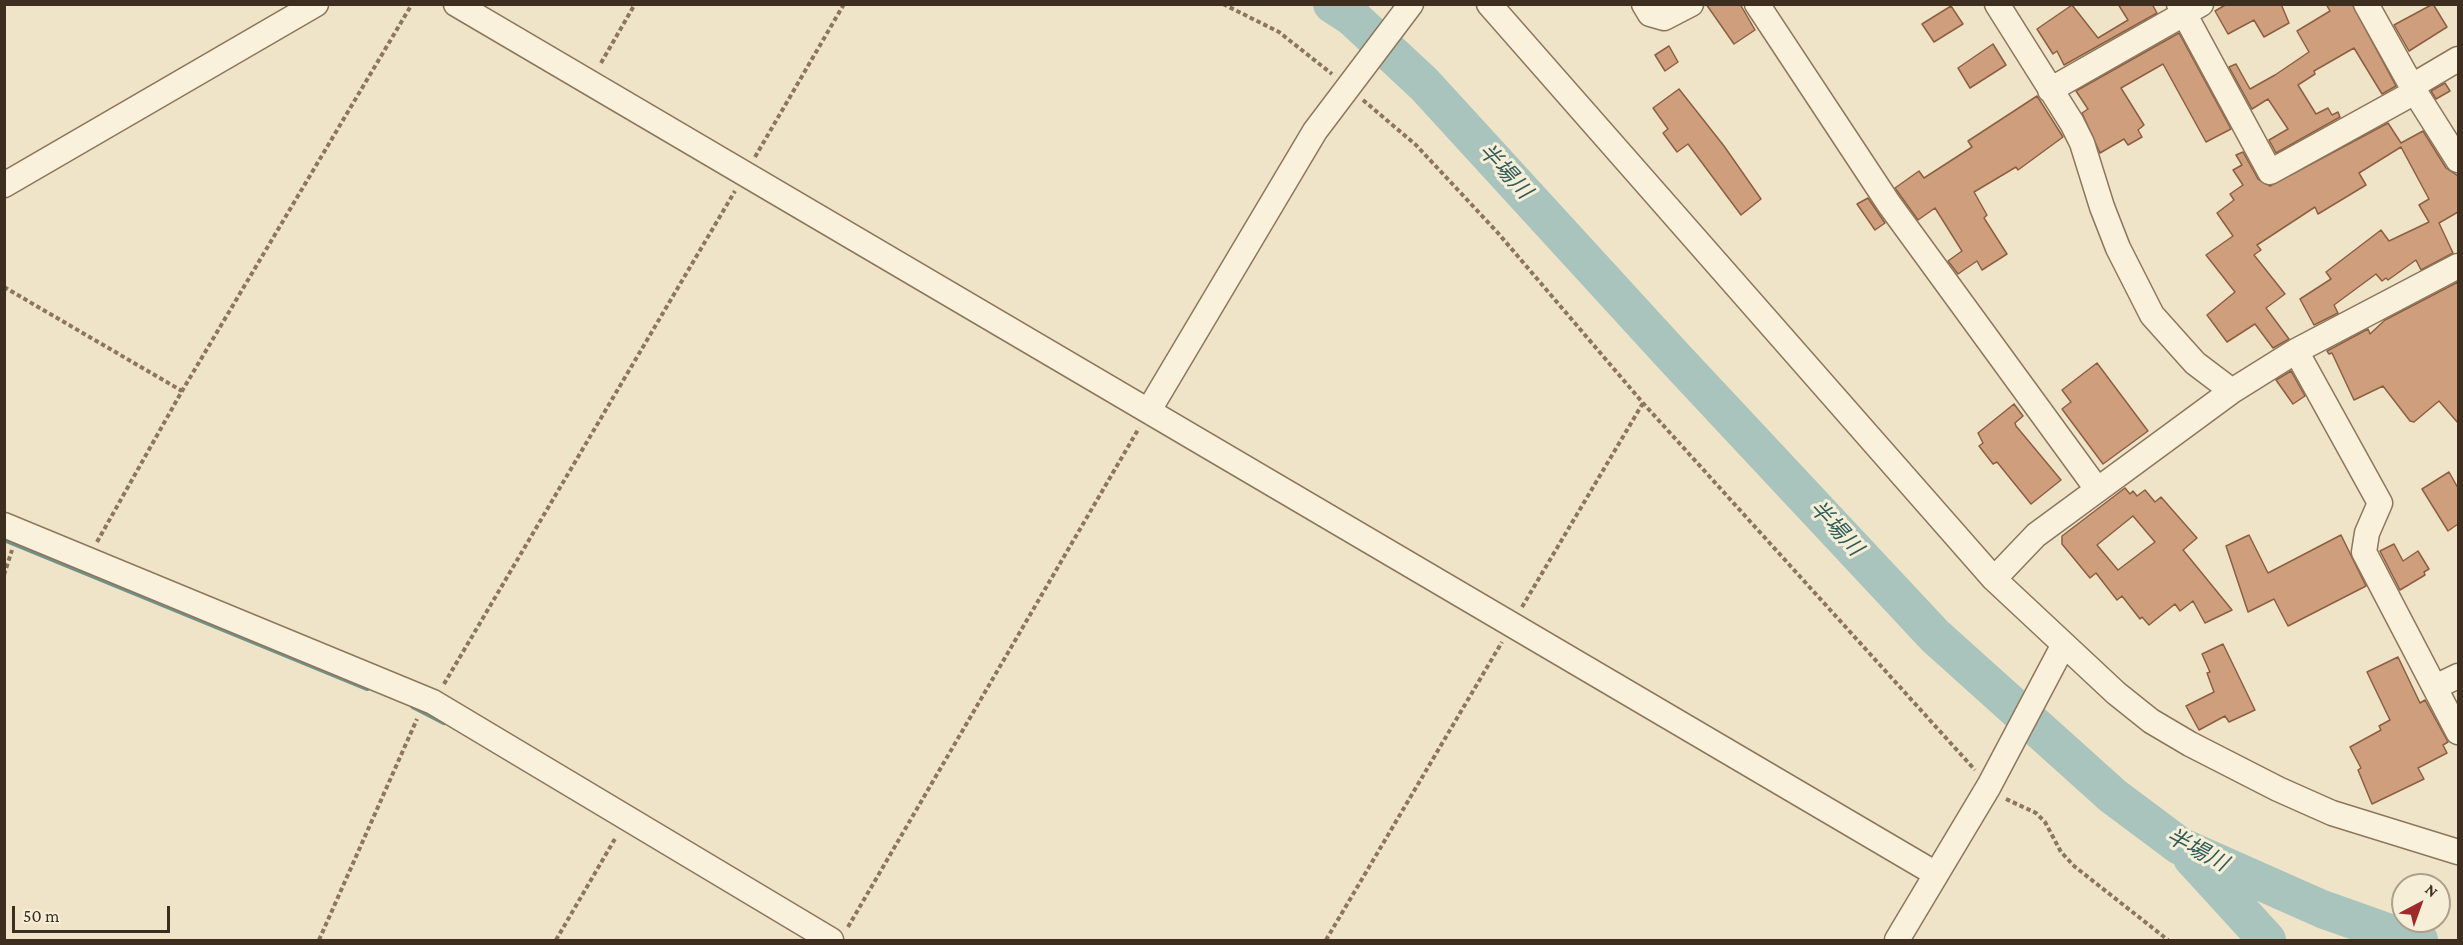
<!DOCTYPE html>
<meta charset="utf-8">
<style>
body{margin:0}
#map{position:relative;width:2463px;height:945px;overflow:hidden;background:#f0e4c8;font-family:"Crimson Pro",serif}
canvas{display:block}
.frame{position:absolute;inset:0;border:6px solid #3d2e20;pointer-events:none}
.north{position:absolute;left:2391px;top:873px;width:60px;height:60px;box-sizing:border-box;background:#f7eed8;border:2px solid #ada18e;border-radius:50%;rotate:41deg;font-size:16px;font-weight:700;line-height:24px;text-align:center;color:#3d2e20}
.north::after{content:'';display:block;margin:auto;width:21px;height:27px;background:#9e2a2b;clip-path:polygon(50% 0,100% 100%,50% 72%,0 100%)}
.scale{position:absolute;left:12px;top:906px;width:158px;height:27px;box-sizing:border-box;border:3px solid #3d2e20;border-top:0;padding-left:8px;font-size:18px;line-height:21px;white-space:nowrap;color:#3d2e20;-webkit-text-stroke:4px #f7eed8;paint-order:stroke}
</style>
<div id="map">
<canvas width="2463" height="945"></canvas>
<div class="frame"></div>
<div class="north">N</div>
<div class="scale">50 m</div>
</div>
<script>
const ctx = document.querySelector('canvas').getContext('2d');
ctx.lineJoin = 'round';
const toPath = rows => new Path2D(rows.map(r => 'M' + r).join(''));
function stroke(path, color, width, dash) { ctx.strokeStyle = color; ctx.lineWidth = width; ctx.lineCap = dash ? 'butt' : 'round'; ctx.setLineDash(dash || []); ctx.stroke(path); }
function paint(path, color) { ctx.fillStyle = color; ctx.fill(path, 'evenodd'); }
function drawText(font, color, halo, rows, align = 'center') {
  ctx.font = font + ' "Crimson Pro","Noto Sans JP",serif'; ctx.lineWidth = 6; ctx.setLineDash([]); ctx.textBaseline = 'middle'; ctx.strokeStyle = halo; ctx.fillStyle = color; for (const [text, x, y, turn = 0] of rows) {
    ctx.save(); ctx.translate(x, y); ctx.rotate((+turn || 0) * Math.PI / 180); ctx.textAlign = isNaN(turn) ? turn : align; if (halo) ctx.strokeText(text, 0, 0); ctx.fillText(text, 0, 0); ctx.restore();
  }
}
const stream = toPath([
 [4,539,367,688],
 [413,706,444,722]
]);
const river = toPath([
 [1332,4,1352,17,1424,84,1674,357,1935,636,2113,796,2180,846,2322,909,2395,935,2419,940],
 [2192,858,2267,940]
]);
const building = toPath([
 [1706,4,1740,4,1755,30,1734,44,1706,4],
 [2118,4,2152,4,2157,13,2064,65,2057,51,2053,54,2037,29,2072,5,2098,38,2128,20,2118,4],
 [2227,4,2281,4,2289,23,2264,37,2254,20,2228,34,2215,11,2227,4],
 [2326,4,2352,4,2396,86,2382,94,2354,48,2314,71,2315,74,2298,85,2316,114,2328,108,2332,115,2338,112,2340,117,2276,153,2269,140,2288,129,2268,99,2252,109,2229,67,2236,64,2250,89,2275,75,2309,52,2297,31,2330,11,2326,4],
 [2433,4,2447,27,2409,51,2394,25,2433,4],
 [1951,6,1963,24,1934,42,1922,24,1951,6],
 [2179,33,2231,129,2206,142,2163,64,2121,88,2144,125,2138,130,2142,137,2128,145,2124,139,2100,153,2082,113,2088,109,2076,91,2179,33],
 [1993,44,2006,65,1970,88,1958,68,1993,44],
 [1669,46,1678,62,1665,71,1655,55,1669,46],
 [2445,83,2450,91,2436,99,2431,91,2445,83],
 [1679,89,1724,146,1761,199,1741,215,1688,144,1677,152,1663,133,1668,129,1653,108,1679,89],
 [2037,96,2063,137,2018,170,2016,167,1974,192,1987,215,1984,218,2007,254,1982,270,1977,261,1958,274,1948,261,1962,251,1935,208,1918,220,1895,188,1919,171,1924,178,1972,147,1968,141,2037,96],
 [2388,123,2401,143,2423,131,2446,168,2458,176,2458,212,2439,223,2453,253,2421,270,2416,260,2388,280,2386,278,2382,281,2376,274,2334,305,2338,313,2314,325,2300,299,2331,279,2326,272,2381,230,2389,241,2429,222,2419,205,2429,199,2401,147,2359,173,2366,185,2318,214,2315,207,2257,245,2261,250,2254,255,2285,294,2266,308,2289,339,2273,348,2255,324,2227,342,2207,315,2235,292,2206,255,2233,236,2217,213,2234,200,2230,194,2243,185,2233,170,2242,165,2236,155,2243,152,2258,179,2270,186,2388,123],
 [1868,198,1885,223,1875,230,1857,204,1868,198],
 [2458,282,2458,423,2439,401,2414,422,2410,421,2383,386,2354,400,2332,353,2329,354,2327,351,2368,329,2370,334,2385,320,2458,282],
 [2097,363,2148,431,2103,464,2062,409,2071,402,2062,390,2097,363],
 [2291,371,2305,396,2293,404,2276,380,2291,371],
 [2014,404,2023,416,2015,423,2016,426,2061,480,2031,504,1997,462,1993,464,1979,446,1983,443,1978,433,2014,404],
 [2449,472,2458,488,2458,524,2448,531,2422,489,2449,472],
 [2125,488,2130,494,2133,491,2137,496,2145,490,2155,502,2161,497,2197,538,2183,550,2232,610,2205,623,2193,601,2180,611,2175,604,2149,625,2142,617,2140,619,2122,596,2117,600,2096,573,2090,578,2062,544,2062,536,2125,488],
 [2133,516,2155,542,2118,570,2097,545,2133,516],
 [2249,535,2268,573,2341,535,2366,586,2288,626,2274,599,2248,612,2226,546,2249,535],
 [2394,544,2403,561,2418,551,2429,569,2424,572,2425,575,2400,590,2380,551,2394,544],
 [2223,644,2255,710,2229,722,2225,716,2199,730,2186,706,2214,692,2207,673,2210,672,2202,654,2223,644],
 [2398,657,2420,703,2425,700,2448,742,2443,745,2447,753,2418,768,2424,779,2372,804,2358,770,2361,768,2350,747,2381,730,2379,726,2390,720,2367,672,2398,657]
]);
const path = toPath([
 [1223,4,1279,32,1332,74],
 [601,63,635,4],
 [1363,100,1416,145,1498,233,1643,403,1975,770],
 [755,157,844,4],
 [4,287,182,391],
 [97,542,182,391,412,4],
 [4,575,12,550],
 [1522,607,1643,403],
 [444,684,735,191],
 [2006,799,2036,813,2045,822,2061,852,2074,866,2168,940],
 [848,927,1139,428],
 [319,940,417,719],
 [556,940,616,837],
 [1326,940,1502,642]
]);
const minor = toPath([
 [456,4,1936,874],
 [1489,4,1994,579,2116,693,2151,721,2190,744,2278,789,2332,813,2458,852],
 [1644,4,1650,14,1664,18,1691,4],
 [1757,4,1889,204,2097,489],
 [1997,4,2072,123,2082,143,2102,207,2118,248,2152,315,2195,363,2232,391],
 [2179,4,2270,172,2415,92,2419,82,2458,59],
 [2366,4,2415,92,2458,160],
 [2050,90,2201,4],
 [4,185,316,4],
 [2296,351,2380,503,2367,533,2364,552,2458,732],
 [1149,410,1315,131,1411,4],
 [4,525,433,702,831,940],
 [1994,579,2036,535,2232,391,2296,351,2458,266],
 [2435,687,2458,676],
 [1897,940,1989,786,2063,646]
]);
const waterNames = [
 ["半場川",1505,171,47],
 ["半場川",1836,528,47],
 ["半場川",2197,850,28]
];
stroke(stream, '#6f938a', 6);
stroke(river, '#a9c4bc', 38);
paint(building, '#cf9f7d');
stroke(building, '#8d5f41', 1.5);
stroke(minor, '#8d765c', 27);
stroke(path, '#8d765c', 4, [4.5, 3]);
stroke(minor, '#faf1dc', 24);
drawText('italic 22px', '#2f5d5a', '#f7eed8', waterNames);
</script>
